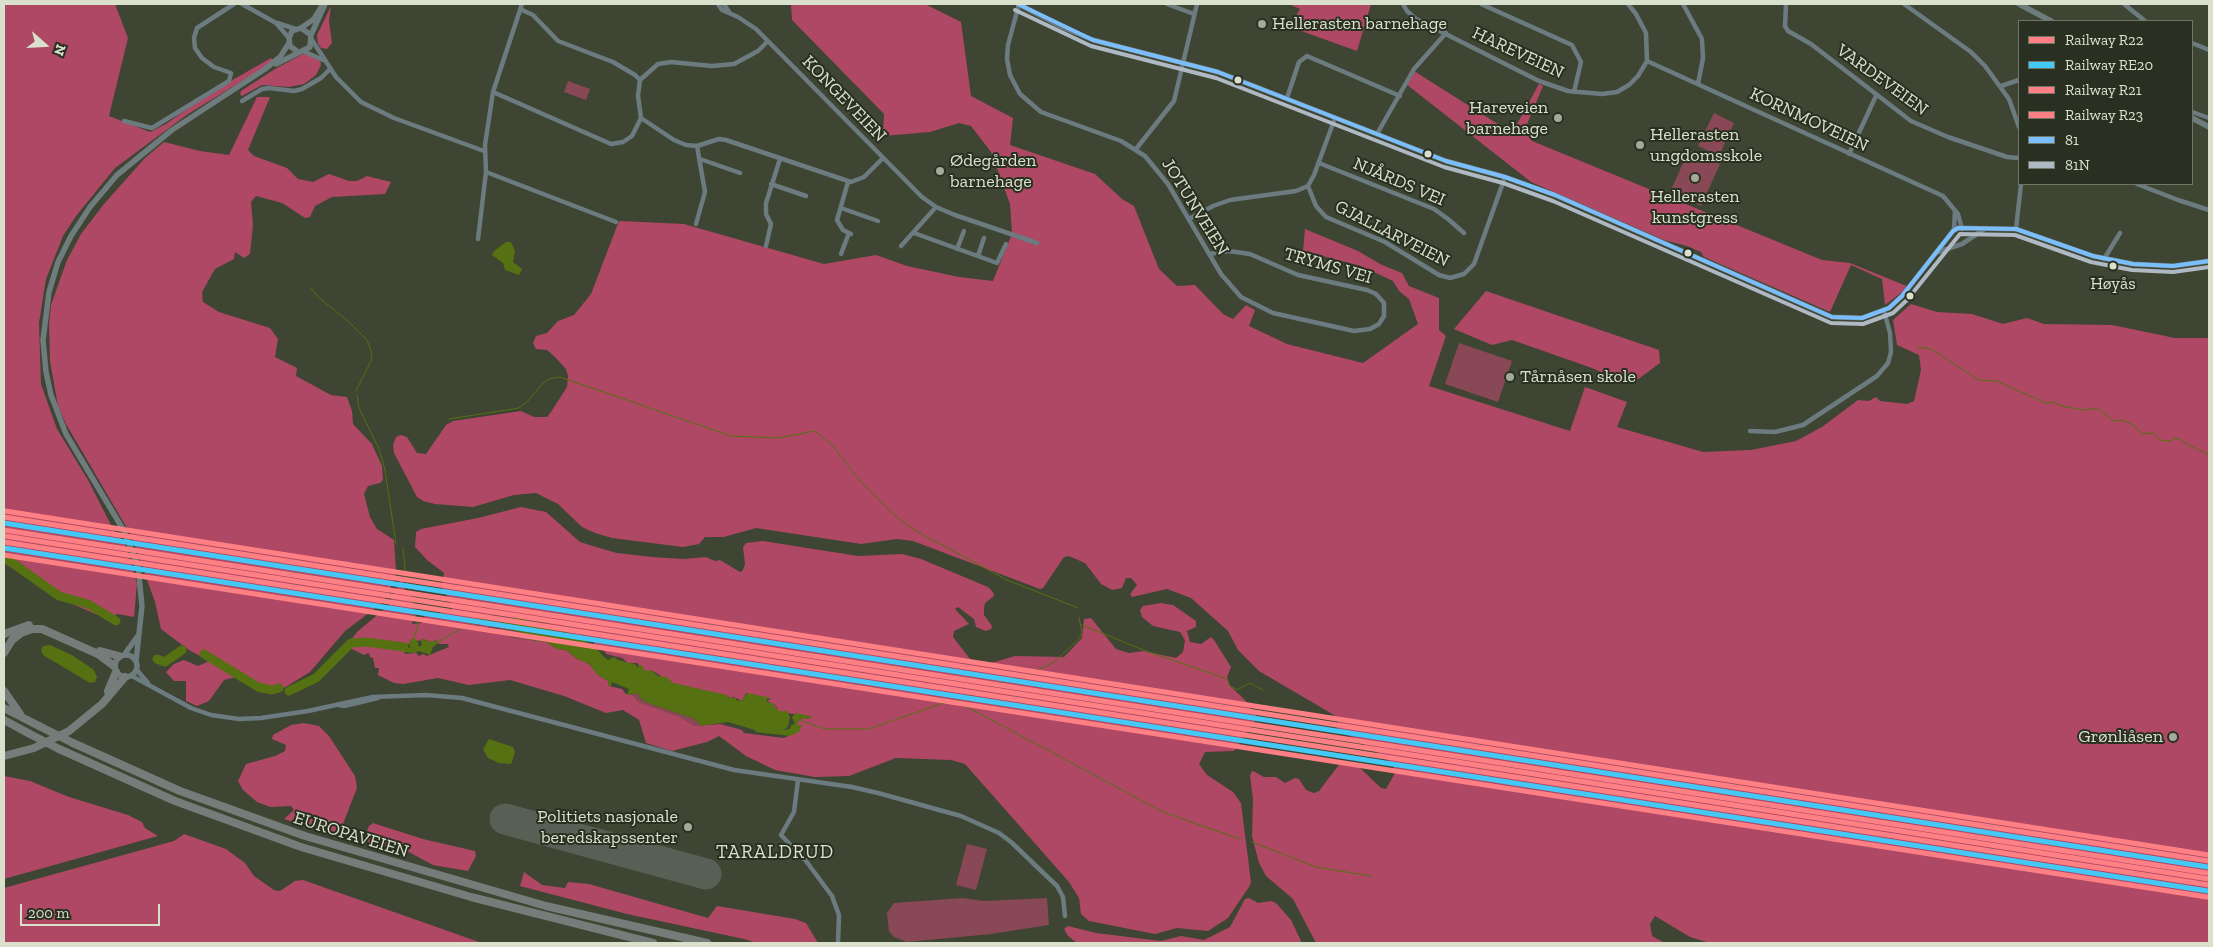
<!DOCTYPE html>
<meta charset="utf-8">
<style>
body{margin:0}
#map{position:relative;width:2213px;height:947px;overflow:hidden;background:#3e4533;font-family:"Zilla Slab",serif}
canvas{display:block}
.frame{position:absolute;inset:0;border:5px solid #d9e1cd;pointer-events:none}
.legend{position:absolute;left:2018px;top:20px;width:175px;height:165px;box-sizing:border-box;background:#2a3021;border:1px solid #707766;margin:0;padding:6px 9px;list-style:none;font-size:15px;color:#d9e1cd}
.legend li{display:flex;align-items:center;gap:10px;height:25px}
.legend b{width:25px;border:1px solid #707766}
.north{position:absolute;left:20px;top:20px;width:50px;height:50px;-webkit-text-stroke:4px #2a3021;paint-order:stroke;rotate:109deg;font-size:14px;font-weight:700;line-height:20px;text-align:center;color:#d9e1cd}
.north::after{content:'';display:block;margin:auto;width:18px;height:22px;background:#d9e1cd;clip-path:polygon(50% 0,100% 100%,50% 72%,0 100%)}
.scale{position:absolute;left:20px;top:904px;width:140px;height:22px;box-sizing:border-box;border:2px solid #d9e1cd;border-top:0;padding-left:6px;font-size:15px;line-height:18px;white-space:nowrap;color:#d9e1cd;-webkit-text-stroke:4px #2a3021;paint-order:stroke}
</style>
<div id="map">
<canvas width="2213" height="947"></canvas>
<div class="frame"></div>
<ul class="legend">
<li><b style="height:6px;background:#ff8084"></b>Railway R22</li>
<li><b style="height:6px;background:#44c8f5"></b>Railway RE20</li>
<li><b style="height:6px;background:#ff8084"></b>Railway R21</li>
<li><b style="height:6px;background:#ff8084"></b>Railway R23</li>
<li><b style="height:6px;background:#7abffc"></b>81</li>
<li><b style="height:6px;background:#aeb9c4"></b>81N</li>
</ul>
<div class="north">N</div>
<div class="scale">200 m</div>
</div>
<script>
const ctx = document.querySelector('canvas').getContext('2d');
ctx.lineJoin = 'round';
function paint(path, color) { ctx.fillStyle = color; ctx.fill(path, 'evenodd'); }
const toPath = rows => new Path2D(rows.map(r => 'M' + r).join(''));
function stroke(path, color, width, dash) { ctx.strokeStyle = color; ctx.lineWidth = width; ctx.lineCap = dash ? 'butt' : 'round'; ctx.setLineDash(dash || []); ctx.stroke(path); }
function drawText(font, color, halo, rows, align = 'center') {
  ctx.font = font + ' "Zilla Slab",serif'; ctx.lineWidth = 4; ctx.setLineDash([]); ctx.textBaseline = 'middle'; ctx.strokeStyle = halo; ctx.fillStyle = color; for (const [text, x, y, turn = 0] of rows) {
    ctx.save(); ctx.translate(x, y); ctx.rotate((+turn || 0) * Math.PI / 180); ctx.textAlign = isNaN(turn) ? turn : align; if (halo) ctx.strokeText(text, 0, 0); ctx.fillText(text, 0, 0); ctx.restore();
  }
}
const green = toPath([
 [568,81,590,89,586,100,564,92],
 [1714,113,1734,123,1719,156,1698,146],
 [1689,150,1720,164,1701,206,1670,192],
 [1459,343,1512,361,1498,402,1445,384],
 [484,605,494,614,511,613,523,617,526,615,533,620,546,622,564,632,556,634,551,627,545,627,539,623,531,624,524,618,500,620,504,625,503,628,520,632,535,641,513,638,504,634,499,628,478,627,471,629,477,620,482,617,488,618,488,611,483,607],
 [634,692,638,693,639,697,648,703,695,719,701,726,695,726,678,716,638,702,633,695],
 [967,844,987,849,976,890,956,885],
 [963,898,984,901,1047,898,1049,925,991,934,907,942,894,937,889,931,887,913,894,903]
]);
const forest = toPath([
 [4,4,115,4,128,38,109,116,150,132,166,124,208,94,271,58,273,60,257,72,188,114,115,168,76,216,63,236,46,279,39,323,41,384,57,429,88,480,112,527,126,546,137,584,134,617,118,614,111,616,98,615,63,600,4,563],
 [791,4,925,4,961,22,971,96,1013,118,1010,145,1095,174,1122,199,1134,206,1159,269,1177,286,1195,285,1223,314,1233,319,1246,305,1255,310,1249,326,1287,344,1363,363,1418,324,1409,299,1399,291,1393,281,1361,266,1303,251,1305,229,1358,251,1382,265,1402,273,1409,286,1439,298,1439,330,1446,336,1429,386,1570,431,1585,387,1627,402,1617,427,1703,452,1751,450,1796,441,1822,427,1858,400,1869,401,1876,397,1880,401,1907,404,1914,401,1915,397,1921,370,1919,355,1897,345,1893,320,1911,304,1937,312,1972,314,2003,324,2027,318,2044,324,2112,325,2175,338,2209,338,2209,943,1710,943,1690,937,1655,916,1650,924,1652,936,1665,943,1316,943,1293,899,1266,876,1259,863,1252,836,1253,799,1250,776,1252,771,1255,772,1264,777,1276,777,1285,783,1295,778,1299,779,1306,790,1314,793,1319,791,1338,766,1345,762,1360,768,1381,788,1386,789,1394,775,1394,766,1383,756,1337,728,1339,718,1259,671,1238,650,1228,631,1191,598,1167,589,1132,597,1130,594,1137,585,1131,578,1126,578,1122,588,1112,590,1101,584,1085,563,1069,556,1064,557,1043,588,1040,589,913,541,897,539,861,544,756,528,724,537,705,537,699,544,683,547,612,538,595,533,582,527,558,504,536,493,514,495,473,507,435,504,423,501,417,497,394,453,393,445,396,437,401,435,407,437,417,453,426,454,446,425,453,421,521,411,534,417,547,417,551,412,567,387,568,376,566,369,555,357,547,350,536,349,533,343,536,336,547,333,558,321,574,315,591,294,619,221,684,224,824,264,876,255,907,266,959,277,993,281,1012,234,1010,204,991,152,971,126,959,123,930,132,883,136,884,114,792,20],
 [1289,4,1371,4,1357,51,1290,27,1300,9],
 [331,6,329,21,332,43,327,49,321,48,318,44,317,35],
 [303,54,311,54,320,60,321,65,316,75,304,84,289,87,262,85,242,96,240,94,241,91,275,69],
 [1414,71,1512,133,1539,84,1543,86,1525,129,1532,141,1822,260,1850,263,1909,287,1885,305,1882,279,1851,265,1830,312,1704,257,1701,252,1687,246,1664,240,1531,182,1406,84],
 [257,97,270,97,248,150,254,156,287,168,298,179,313,182,329,174,349,181,357,181,367,176,391,182,385,194,332,197,315,206,310,217,305,218,282,203,256,196,251,202,253,225,250,254,244,258,235,252,234,259,215,269,202,292,203,302,219,312,270,328,278,339,275,357,297,368,296,376,331,395,347,397,352,411,353,424,372,444,382,466,383,480,380,483,368,486,364,494,370,517,377,529,394,540,396,572,388,595,381,604,345,631,310,672,274,694,259,692,236,677,224,680,209,701,197,706,186,701,186,681,174,681,166,672,174,664,184,660,198,666,209,661,189,650,161,629,155,602,131,535,66,424,58,406,50,361,49,324,51,305,67,260,81,234,104,204,145,158,164,142,200,151,229,155],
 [1486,291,1659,350,1660,363,1637,380,1617,379,1592,368,1512,340,1492,345,1454,329],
 [521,507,546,512,580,542,596,547,617,553,652,557,683,559,706,557,715,561,720,560,740,572,743,570,745,564,743,547,746,543,763,541,858,556,902,554,921,559,988,587,993,592,994,596,985,603,984,608,984,615,992,626,991,629,986,631,976,627,974,619,958,607,955,609,969,624,954,631,953,637,970,659,981,666,1015,656,1064,657,1082,638,1084,619,1091,618,1116,649,1129,653,1143,651,1176,658,1183,652,1185,640,1180,632,1153,626,1142,617,1140,610,1143,606,1161,603,1173,605,1196,621,1196,627,1187,631,1190,642,1201,644,1211,637,1214,640,1231,667,1227,677,1230,686,1245,700,1256,715,1255,721,1234,751,1205,752,1199,764,1207,775,1233,792,1241,803,1251,882,1249,887,1228,918,1208,931,1177,928,1155,934,1089,921,1081,914,1079,898,1069,882,965,764,951,760,896,758,849,776,815,777,775,770,746,756,719,736,707,742,672,751,646,743,639,720,623,710,606,713,564,696,510,680,469,685,438,678,403,684,394,683,378,675,379,668,375,668,373,658,370,657,369,653,364,655,348,647,348,644,357,632,388,606,401,579,403,580,406,594,412,596,416,612,412,624,422,623,425,615,448,612,452,609,451,603,442,587,444,573,427,560,415,547,416,532,421,529,478,518],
 [484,606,494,614,511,613,521,617,525,615,532,620,546,622,569,634,575,634,575,637,581,638,583,635,586,640,594,641,594,644,602,647,606,654,622,658,628,663,637,663,645,671,653,671,672,683,728,696,729,698,734,697,742,701,746,693,771,699,767,701,775,705,774,708,777,707,778,712,810,716,811,719,804,718,798,721,797,725,801,726,799,731,784,738,744,733,742,730,720,724,695,726,678,716,638,702,633,695,626,694,622,689,609,686,608,681,598,675,589,664,576,658,566,650,557,649,546,642,513,638,504,634,502,629,490,628,485,624,471,629,481,618,491,617,491,614,483,608],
 [412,639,419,641,423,639,432,642,436,640,439,644,448,644,449,647,427,656,423,654,419,656,416,653,405,654,403,646,409,644],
 [304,723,319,726,329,736,355,776,357,788,339,834,335,836,284,819,294,810,291,806,270,807,257,802,243,790,238,781,246,764,275,756,285,751,286,745,272,739,273,735,291,725],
 [4,776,30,781,69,797,128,815,142,822,145,828,158,836,4,879],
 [373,823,423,839,475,851,476,856,468,871,433,865,405,850,369,843,365,837,369,826],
 [184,834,226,849,245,863,254,876,274,890,280,891,295,881,303,880,482,943,4,943,4,888,174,841],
 [524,872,542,885,565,888,568,882,589,884,708,918,717,906,795,919,806,923,818,943,757,943,744,939,627,914,520,886],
 [1249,898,1258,903,1271,901,1276,903,1291,920,1302,943,1077,943,1068,936,1064,929,1068,926,1096,933,1161,941,1181,936,1204,940,1230,927,1245,899]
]);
const water = toPath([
 [506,242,511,242,515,251,513,262,522,269,519,275,505,270,503,263,492,255,494,251],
 [516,617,524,618,531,624,537,622,545,627,551,627,556,634,559,635,560,631,571,634,573,638,579,636,598,650,605,658,608,660,614,657,618,660,635,664,638,668,639,667,637,665,642,665,645,671,651,670,658,676,667,677,673,683,727,695,729,698,736,698,736,700,742,701,747,693,771,698,767,699,767,702,774,704,774,708,778,708,778,711,787,711,790,717,788,727,783,730,790,729,791,725,795,724,792,717,796,713,810,716,811,719,804,718,798,721,797,725,802,725,799,732,790,736,756,732,755,730,728,722,701,726,695,719,648,703,639,697,638,693,627,695,629,689,612,682,611,686,609,686,608,681,598,675,589,664,576,658,566,650,557,649,546,642,530,640,520,632,503,628,504,625,500,619,511,621],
 [413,638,417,640,419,647,422,645,421,640,423,639,432,642,437,640,438,643,433,647,430,655,419,651,414,653,403,652,404,647,410,648,409,642],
 [50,645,72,655,94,670,97,677,95,682,90,683,43,655,41,650,43,646],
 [489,739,513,747,515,752,511,764,499,763,488,758,483,749]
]);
const stream = toPath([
 [311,288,318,297,348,321,367,340,372,354,371,361,356,391],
 [1918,347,1931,349,1979,380,1997,381,2045,403,2053,402,2062,406,2085,410,2098,408,2113,421,2123,420,2136,427,2141,434,2154,433,2160,440,2171,441,2173,438,2180,439,2188,445,2209,455],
 [357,395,359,408,379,449,385,470,396,544],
 [449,419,519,408,528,401,542,384,549,379,560,377,731,436,778,438,815,431,831,444,861,482,893,514,916,531,1007,580,1078,608],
 [403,548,406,577,418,626,414,638],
 [1082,625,1146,651,1227,679,1230,686,1237,690,1250,683,1263,690],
 [438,642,478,619,487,619,503,624],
 [958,702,1163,812,1240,839],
 [799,720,825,729,868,729,944,703,959,700,998,684,1026,676,1054,662,1079,639,1082,633,1079,617],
 [1252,842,1316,867,1371,876]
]);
const river = toPath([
 [4,557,59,596,88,604,116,621],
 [204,654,258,687,272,690,279,688],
 [157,659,165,662,182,650],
 [289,691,316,678,351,643,366,642,404,647]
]);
const runway = toPath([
 [505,819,706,874]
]);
const minor = toPath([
 [242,4,276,23,289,38],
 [718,4,722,10,738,17,756,29,922,197,936,207,955,215,1037,243],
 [724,4,729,12],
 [1019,4,1008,45,1007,59,1010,75,1020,94,1041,112,1121,141,1145,156,1168,184,1221,274,1241,297,1273,313,1354,331,1370,329,1379,324,1384,316,1384,303,1376,294,1367,290,1298,275,1250,254,1229,251,1209,254],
 [1167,4,1194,14],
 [1403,4,1407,11,1416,19,1539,81,1568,91,1602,94,1617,92,1629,85,1638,76,1647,61,1646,33,1636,14,1628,4],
 [1481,4,1572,45,1581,62,1574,92],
 [1683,4,1702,39,1703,58,1698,84],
 [1786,4,1785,26,1788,31,1811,44,1911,121,1948,137,2007,157,2019,158],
 [1904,4,1971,52,1985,66,2009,99,2019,127],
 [2124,4,2145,21],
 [520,9,533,15,558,41,613,62,635,75,640,80,638,96,641,118,674,140,686,145,697,146,719,139,726,140,851,182,864,177,882,159],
 [277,23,296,29],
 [312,40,336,77,361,102,394,118,484,151],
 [2192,43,2209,50],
 [303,51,323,60],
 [1647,61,1943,196,1958,214,1962,229],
 [640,80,658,64,671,62,712,66,734,64,758,51,768,41],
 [2001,86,2019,80],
 [493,92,611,144,623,142,632,136,641,118],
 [1287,98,1299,62,1307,56,1400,96],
 [242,101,262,89,269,88,294,91,302,89,321,78,330,69],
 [2192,112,2209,118],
 [124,121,152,128,229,81,231,73,214,67,202,58,195,48,194,38,197,28,234,4],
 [1377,134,1414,69,1446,33],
 [1136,149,1174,101,1197,4],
 [1849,154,1876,96],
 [700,159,740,173],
 [1319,163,1434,209,1448,219,1464,233],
 [486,172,616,222],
 [848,182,837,220,843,230,851,234],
 [771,184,806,196],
 [2137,184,2178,200,2209,210],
 [1308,186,1316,206,1326,217,1385,242,1439,275,1450,278,1464,274,1474,264,1505,177],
 [841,208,878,221],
 [1189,219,1213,206,1230,200,1296,191,1308,186,1314,175,1335,118],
 [696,224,705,192,697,146],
 [2016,229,2021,184],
 [1954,230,1955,211],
 [914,233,997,263,1006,244],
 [478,239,486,172,485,145,493,92,522,4],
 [766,246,771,224,766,214,766,203,780,159],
 [901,246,936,207],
 [957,249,964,231],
 [841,254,849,233],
 [978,256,984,238],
 [2104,259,2120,233],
 [1750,431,1775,432,1803,425,1877,376,1888,363,1891,352,1890,333,1884,311],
 [137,670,148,683],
 [132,676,191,708,211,715,239,719,261,718,308,711,373,697,426,695,462,698,734,770,852,787,878,793,961,816,999,833,1011,842,1057,886,1063,897,1065,916],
 [339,705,344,706,378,698],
 [798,780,794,812,781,835,806,861,832,896,839,915,838,943]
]);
const tertiary = toPath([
 [1018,4,1062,27,1093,40,1218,72,1446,161,1505,177,1555,195,1832,317,1862,318,1889,308,1902,296,1953,231,1958,228,2016,229,2093,256,2133,264,2173,266,2209,261],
 [1938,252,1962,244,1983,230]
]);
const secondary = toPath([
 [2019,4,2051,21],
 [301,28,314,19,323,4],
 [311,35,325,4],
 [276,64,310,47,311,35,301,28,292,31,289,38,290,46,298,52],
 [2192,118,2209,127],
 '115 666a11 11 0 1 1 22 0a11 11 0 1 1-22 0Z',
 [124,655,137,637],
 [136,661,142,606,138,566,124,531,66,434,51,395,46,372,43,340,49,292,58,262,71,236,90,207,117,175,172,130,265,69,280,57,289,43]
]);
const motorway = toPath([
 [4,634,29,625],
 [100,651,119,656],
 [4,653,12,640,21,633,32,629,42,629,98,654,114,666],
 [4,691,20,714],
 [108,691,116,672],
 [4,708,39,726],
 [4,720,28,733],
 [73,743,180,791,305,836,546,906,707,943],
 [59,749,175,801,301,847,471,897,653,943],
 [4,756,34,748,69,731,102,704,125,677]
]);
const motorwayBridge = toPath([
 [39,726,73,743],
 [28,733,59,749]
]);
const bus1 = toPath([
 [1018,4,1093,40,1218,72,1446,161,1505,177,1555,195,1832,317,1862,318,1889,308,1902,296,1953,231,1958,228,2016,229,2093,256,2133,264,2173,266,2209,261]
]);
const bus2 = toPath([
 [1015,10,1091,46,1216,78,1444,167,1503,183,1553,201,1831,323,1863,324,1893,313,1907,300,1960,234,2015,235,2091,262,2132,270,2173,272,2209,267]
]);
const rail1 = toPath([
 [4,517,2209,861],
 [4,542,2209,885]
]);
const rail2 = toPath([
 [4,523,2208,867],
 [4,548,2208,891]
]);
const rail3 = toPath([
 [5,511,2209,855],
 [5,536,2209,879]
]);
const rail4 = toPath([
 [4,530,2207,873],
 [4,555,2207,897]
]);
const markers = [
 [1262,24,5,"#a3aa97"],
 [1238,80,4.5,"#d9e1cd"],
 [1558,118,5,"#a3aa97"],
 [1640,145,5,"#a3aa97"],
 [1428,154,4.5,"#d9e1cd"],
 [940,171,5,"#a3aa97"],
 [1695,178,5,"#a3aa97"],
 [1688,253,4.5,"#d9e1cd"],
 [2113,266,4.5,"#d9e1cd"],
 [1910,296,4.5,"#d9e1cd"],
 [1510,377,5,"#a3aa97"],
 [2173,737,5,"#a3aa97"],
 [688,827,5,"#a3aa97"]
];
const busNames = [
 ["Høyås",2113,284]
];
const poiNames = [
 ["Hellerasten barnehage",1272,24],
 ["Hareveien",1548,108,"right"],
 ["barnehage",1548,129,"right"],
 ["Hellerasten",1650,135],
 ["ungdomsskole",1650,156],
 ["Ødegården",950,161],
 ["barnehage",950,182],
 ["Hellerasten",1695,197,"center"],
 ["kunstgress",1695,218,"center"],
 ["Tårnåsen skole",1520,377],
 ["Grønliåsen",2163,737,"right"],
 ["Politiets nasjonale",678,817,"right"],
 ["beredskapssenter",678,838,"right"]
];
const streetNames = [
 ["HAREVEIEN",1518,53,25],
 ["VARDEVEIEN",1882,80,36],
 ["KONGEVEIEN",844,99,46],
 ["KORNMOVEIEN",1809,120,25],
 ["NJÅRDS VEI",1399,182,23],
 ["JOTUNVEIEN",1195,207,58],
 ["GJALLARVEIEN",1392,234,27],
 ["TRYMS VEI",1328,266,16],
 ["EUROPAVEIEN",351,835,17]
];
const neighbourhoodNames = [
 ["TARALDRUD",775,853]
];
paint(green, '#894856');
paint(forest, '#af4864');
paint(water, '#567111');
stroke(stream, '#567111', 1);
stroke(river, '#567111', 9);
stroke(runway, '#586056', 31);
stroke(minor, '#6c7b7f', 4.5);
stroke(tertiary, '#6c7b7f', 5);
stroke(secondary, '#6e7c7e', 5.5);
stroke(motorway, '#747d79', 8);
stroke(motorwayBridge, '#747d79', 8);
stroke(bus1, '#7abffc', 4);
stroke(bus2, '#aeb9c4', 4);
stroke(rail1, '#ff8084', 5);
stroke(rail2, '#44c8f5', 5);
stroke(rail3, '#ff8084', 5);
stroke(rail4, '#ff8084', 5);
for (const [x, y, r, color] of markers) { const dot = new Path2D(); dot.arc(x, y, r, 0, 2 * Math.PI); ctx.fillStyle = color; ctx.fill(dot); stroke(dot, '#2a3021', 2); }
drawText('17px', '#d9e1cd', '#2a3021', busNames);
drawText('18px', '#d9e1cd', '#2a3021', poiNames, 'left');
drawText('18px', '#d9e1cd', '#2a3021', streetNames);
ctx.letterSpacing = '1px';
drawText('19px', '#d9e1cd', '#2a3021', neighbourhoodNames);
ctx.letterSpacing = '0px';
</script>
